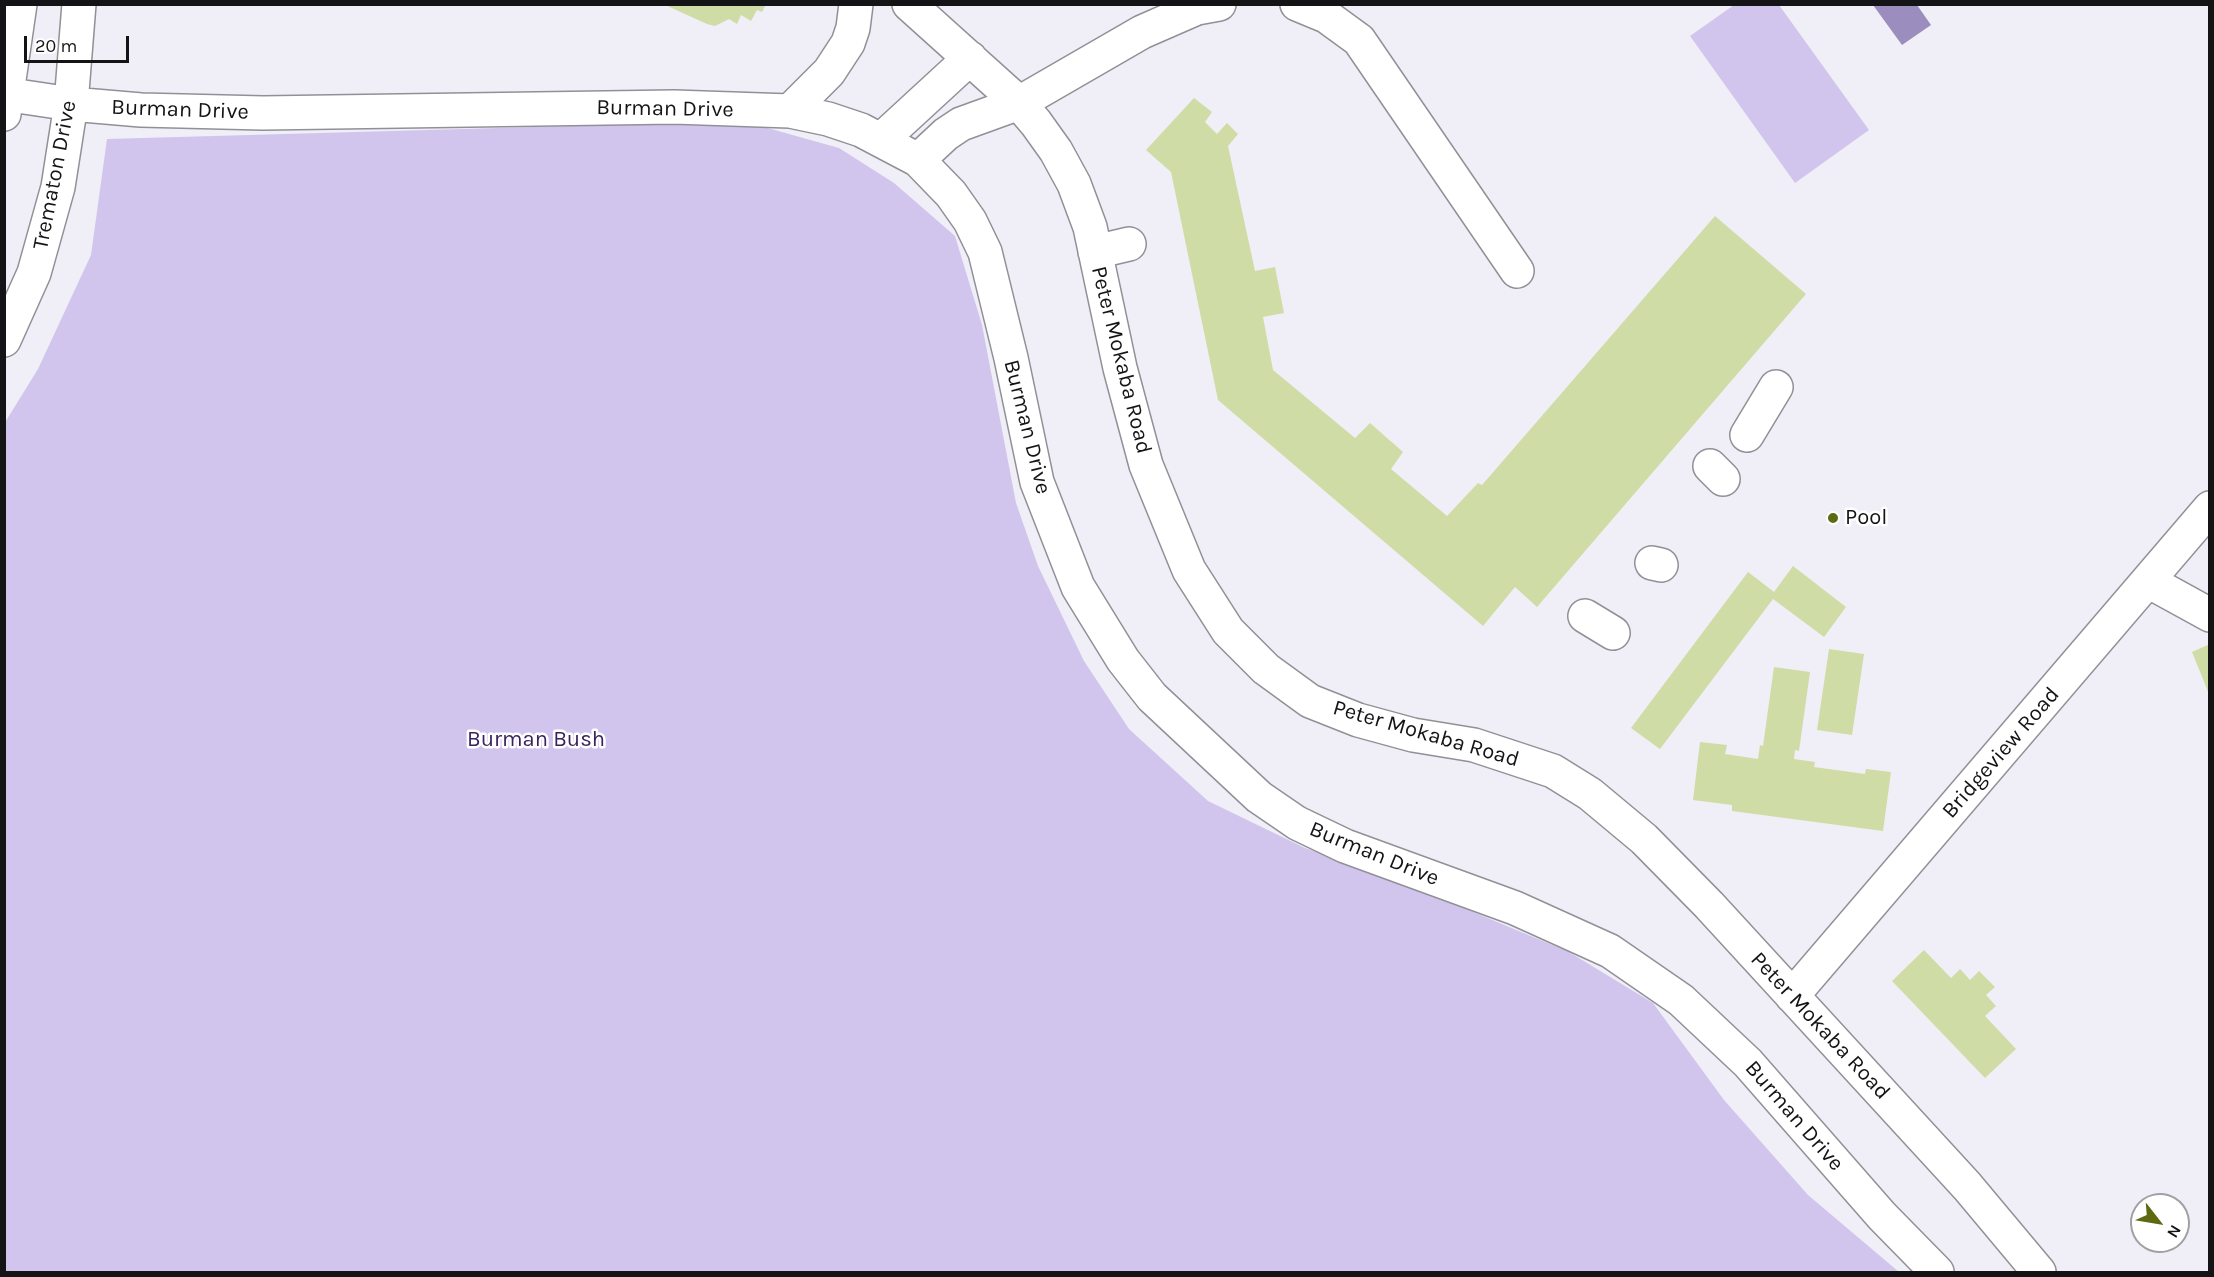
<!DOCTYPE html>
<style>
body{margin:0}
#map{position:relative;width:2214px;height:1277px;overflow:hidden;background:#f0eef6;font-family:Karla,sans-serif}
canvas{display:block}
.frame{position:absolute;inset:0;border:6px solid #141316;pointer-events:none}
.north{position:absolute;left:2130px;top:1193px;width:60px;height:60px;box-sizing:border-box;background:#fff;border:2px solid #a1a1a2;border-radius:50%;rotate:121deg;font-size:16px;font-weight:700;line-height:24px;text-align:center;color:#141316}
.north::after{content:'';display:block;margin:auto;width:21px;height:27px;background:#5d6a12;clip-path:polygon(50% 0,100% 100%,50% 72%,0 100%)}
.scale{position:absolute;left:24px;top:36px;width:105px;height:27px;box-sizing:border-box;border:3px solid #141316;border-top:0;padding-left:8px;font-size:18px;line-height:21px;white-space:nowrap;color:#141316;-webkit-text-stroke:4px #fff;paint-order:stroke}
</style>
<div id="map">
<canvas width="2214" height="1277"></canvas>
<div class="frame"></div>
<div class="north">N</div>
<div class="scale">20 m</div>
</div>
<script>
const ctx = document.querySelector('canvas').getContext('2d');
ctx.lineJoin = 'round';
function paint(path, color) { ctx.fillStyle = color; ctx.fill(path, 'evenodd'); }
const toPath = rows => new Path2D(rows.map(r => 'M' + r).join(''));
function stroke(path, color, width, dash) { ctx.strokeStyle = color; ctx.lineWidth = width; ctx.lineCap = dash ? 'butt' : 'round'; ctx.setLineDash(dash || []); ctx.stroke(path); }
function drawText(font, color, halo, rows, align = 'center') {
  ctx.font = font + ' Karla,sans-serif'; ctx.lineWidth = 5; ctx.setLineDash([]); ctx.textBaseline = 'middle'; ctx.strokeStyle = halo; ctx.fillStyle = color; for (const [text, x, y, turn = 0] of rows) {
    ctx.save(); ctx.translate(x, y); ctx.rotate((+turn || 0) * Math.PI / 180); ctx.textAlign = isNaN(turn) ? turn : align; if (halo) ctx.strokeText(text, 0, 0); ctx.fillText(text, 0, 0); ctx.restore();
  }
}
const green = toPath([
 [1734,5,1779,5,1869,130,1795,183,1690,36],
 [641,124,764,127,839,148,894,183,955,236,982,325,1016,503,1038,566,1084,661,1129,729,1208,801,1305,848,1392,878,1569,952,1653,1003,1724,1100,1808,1195,1899,1272,5,1272,4,424,38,369,91,255,107,139]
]);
const water = toPath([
 [1873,5,1917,5,1931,25,1902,45]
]);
const building = toPath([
 [663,4,766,4,762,12,757,10,751,21,741,15,737,24,729,19,715,26,707,24],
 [1194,98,1212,112,1205,122,1217,134,1227,123,1238,134,1228,146,1255,271,1275,267,1284,313,1263,317,1273,370,1355,438,1370,423,1403,452,1391,469,1447,516,1478,483,1482,485,1715,216,1806,294,1537,607,1515,587,1483,626,1218,400,1171,172,1146,150],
 [1793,566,1846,607,1824,637,1773,599,1660,749,1631,728,1748,572,1774,592],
 [2210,644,2210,694,2209,694,2192,652],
 [1829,649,1864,654,1852,735,1817,730],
 [1774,667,1810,672,1799,751,1795,750,1794,759,1815,762,1814,767,1865,774,1866,769,1891,772,1883,831,1732,811,1732,805,1693,800,1700,742,1727,745,1725,754,1758,759,1760,745,1763,746],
 [1924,950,1951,978,1960,969,1970,980,1979,971,1995,987,1986,995,1996,1006,1985,1016,2016,1049,1985,1078,1892,981]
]);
const minor = toPath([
 [909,4,1019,103,1036,123,1056,151,1074,184,1090,227,1120,368,1146,465,1189,570,1228,631,1266,669,1310,701,1358,720,1413,735,1474,745,1553,771,1590,794,1644,839,1709,905,1967,1186,2039,1272],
 [1297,4,1326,16,1359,40,1517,271],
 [4,94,71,104,141,110,263,113,674,107,790,111,828,119,861,130,918,160,951,194,970,221,985,252,1011,358,1037,482,1078,587,1123,660,1152,697,1259,797,1297,823,1345,846,1515,908,1610,951,1681,1000,1748,1063,1882,1216,1937,1272],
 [790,111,829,72,848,43,853,28,856,4],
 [4,114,20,4],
 [882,139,970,58],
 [918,160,946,134,961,124,1019,103,1142,32,1197,8,1219,4],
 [1095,252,1129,244],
 [4,340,34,273,58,187,71,104,79,4],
 [1747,435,1776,387],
 [1710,466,1723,479],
 [1652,563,1661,565],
 [2148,581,2210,615],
 [1585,616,1613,633],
 [1792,996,2210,508]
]);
const markers = [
 [1833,518,6,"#5d6a12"]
];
const streetNames = [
 ["Burman Drive",665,109,1],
 ["Burman Drive",180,110,2],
 ["Trematon Drive",55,175,-79],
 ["Peter Mokaba Road",1121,360,76],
 ["Burman Drive",1027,427,76],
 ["Peter Mokaba Road",1426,734,16],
 ["Bridgeview Road",2001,753,-49],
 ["Burman Drive",1374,854,22],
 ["Peter Mokaba Road",1820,1026,47],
 ["Burman Drive",1794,1116,49]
];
const poiNames = [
 ["Pool",1845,518]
];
const parkNames = [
 ["Burman Bush",536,740]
];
paint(green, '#d1c5ed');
paint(water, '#9b8dbe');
paint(building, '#d0dca5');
stroke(minor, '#929097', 36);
stroke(minor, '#fff', 33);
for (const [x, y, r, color] of markers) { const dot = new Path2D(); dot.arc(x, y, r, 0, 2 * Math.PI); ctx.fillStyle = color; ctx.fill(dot); stroke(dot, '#fff', 2); }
drawText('22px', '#141316', '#fff', streetNames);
drawText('22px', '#141316', '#fff', poiNames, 'left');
drawText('22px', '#3a225f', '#fff', parkNames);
</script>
